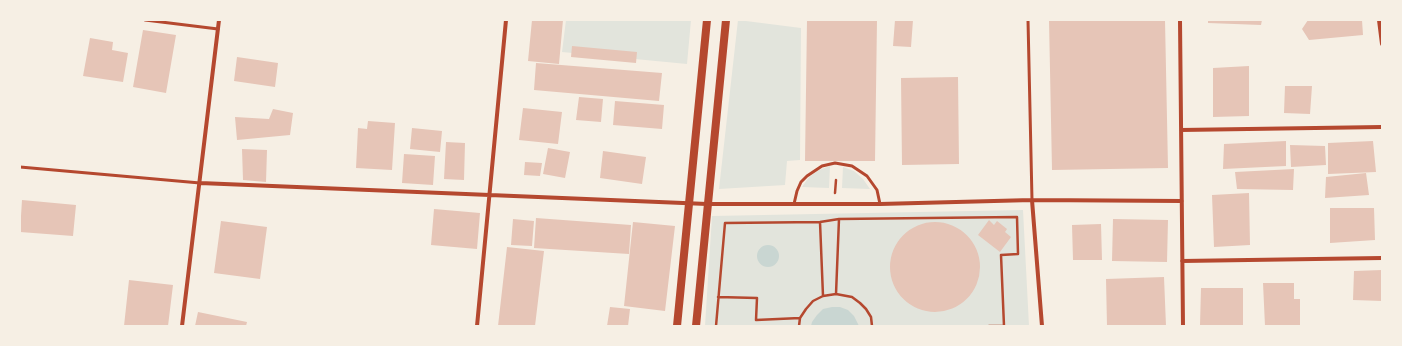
<!DOCTYPE html>
<style>
body{margin:0}
#map{position:relative;width:1402px;height:346px;overflow:hidden;background:#f6efe4;font-family:"Asap Condensed",sans-serif}
canvas{display:block}
.frame{position:absolute;inset:0;border:21px solid #f6efe4;pointer-events:none}
</style>
<div id="map">
<canvas width="1402" height="346"></canvas>
<div class="frame"></div>
</div>
<script>
const ctx = document.querySelector('canvas').getContext('2d');
ctx.lineJoin = 'round';
function paint(path, color) { ctx.fillStyle = color; ctx.fill(path, 'evenodd'); }
const toPath = rows => new Path2D(rows.map(r => 'M' + r).join(''));
function stroke(path, color, width, dash) { ctx.strokeStyle = color; ctx.lineWidth = width; ctx.lineCap = dash ? 'butt' : 'round'; ctx.setLineDash(dash || []); ctx.stroke(path); }
const green = toPath([
 [566,20,691,20,687,64,562,52],
 [738,20,801,28,800,160,787,161,785,185,719,189],
 [830,166,829,188,802,187,809,177,819,170],
 [843,167,854,171,863,179,870,189,842,188],
 [1023,210,1029,326,705,326,712,216]
]);
const water = toPath([
 '757 256a11 11 0 1 1 22 0a11 11 0 1 1-22 0Z',
 [832,307,840,307,848,310,854,316,859,326,811,326,812,322,817,315,823,309]
]);
const building = toPath([
 [532,20,563,20,559,64,528,61],
 [807,20,877,20,875,161,805,161],
 [895,20,913,20,911,47,893,46],
 [1049,20,1165,20,1168,168,1052,170],
 [1208,20,1262,20,1261,25,1208,23],
 [1308,20,1362,20,1363,35,1309,40,1302,29],
 [143,30,176,35,166,93,133,87],
 [90,38,113,42,112,50,128,53,123,82,83,76],
 [572,46,637,52,636,63,571,57],
 [237,57,278,63,275,87,234,81],
 [536,63,662,73,659,101,534,90],
 [1249,66,1249,116,1213,117,1213,68],
 [958,77,959,164,902,165,901,78],
 [1285,86,1312,86,1310,114,1284,113],
 [579,97,603,99,601,122,576,120],
 [615,101,664,105,662,129,613,125],
 [523,108,562,112,558,144,519,140],
 [273,109,293,113,290,135,237,140,235,117,269,119],
 [368,121,395,123,392,170,356,168,358,128,367,129],
 [412,128,442,131,440,152,410,149],
 [1286,141,1286,166,1223,169,1224,144],
 [1373,141,1376,172,1328,174,1328,143],
 [446,142,465,143,464,180,444,179],
 [1290,145,1325,146,1326,165,1291,167],
 [548,148,570,152,565,178,543,174],
 [242,149,267,150,266,182,243,180],
 [603,151,646,157,642,184,600,178],
 [404,154,435,156,433,185,402,183],
 [525,162,542,163,540,176,524,175],
 [1294,169,1293,190,1237,189,1235,172],
 [1366,173,1369,195,1325,198,1326,177],
 [1249,193,1250,245,1214,247,1212,195],
 [22,200,76,205,73,236,20,232],
 [1330,208,1374,208,1375,240,1330,243],
 [434,209,480,213,477,249,431,245],
 [536,218,631,225,629,254,534,248],
 [513,219,534,221,532,246,511,245],
 [1113,219,1168,220,1167,262,1112,261],
 [989,220,994,225,997,221,1007,229,1005,232,1011,237,1000,252,978,235],
 [221,221,267,227,260,279,214,273],
 '890 267a45 45 0 1 1 90 0a45 45 0 1 1-90 0Z',
 [633,222,675,226,665,311,624,306],
 [1101,224,1102,260,1073,260,1072,225],
 [507,247,544,251,535,326,498,326],
 [1382,270,1382,301,1353,300,1354,271],
 [1164,277,1166,326,1107,326,1106,279],
 [129,280,173,285,168,326,124,326],
 [1263,283,1294,283,1294,299,1300,299,1300,326,1265,326],
 [1201,288,1243,288,1243,326,1200,325],
 [610,307,630,309,628,326,607,326],
 [198,312,247,322,246,326,195,326]
]);
const path = toPath([
 [835,193,836,180],
 [820,222,823,296],
 [836,294,839,219],
 [718,297,757,298,756,320,800,318],
 [716,326,725,223,820,222,839,219,1017,217,1018,254,1001,255,1004,326,989,326],
 [799,326,800,318,806,309,813,301,823,296,836,294,852,297,860,303,866,309,871,317,872,326]
]);
const service = toPath([
 [145,20,218,29],
 [1028,20,1032,200],
 [20,167,200,183],
 [794,204,797,191,801,182,807,176,822,166,835,163,852,166,867,176,877,190,880,204]
]);
const minor = toPath([
 [1180,20,1183,326],
 [1379,20,1382,44],
 [1181,130,1382,127],
 [200,183,707,204,880,204,1032,200,1182,201],
 [1032,200,1042,326],
 [1182,261,1382,258],
 [182,326,219,20],
 [477,326,506,20]
]);
const secondary = toPath([
 [677,326,707,20],
 [696,326,726,20]
]);
paint(green, '#e2e4dc');
paint(water, '#c9d6d2');
paint(building, '#e6c5b7');
stroke(path, '#b5482f', 2.5);
stroke(service, '#b5482f', 3);
stroke(minor, '#b5482f', 4);
stroke(secondary, '#b5482f', 8);
</script>
